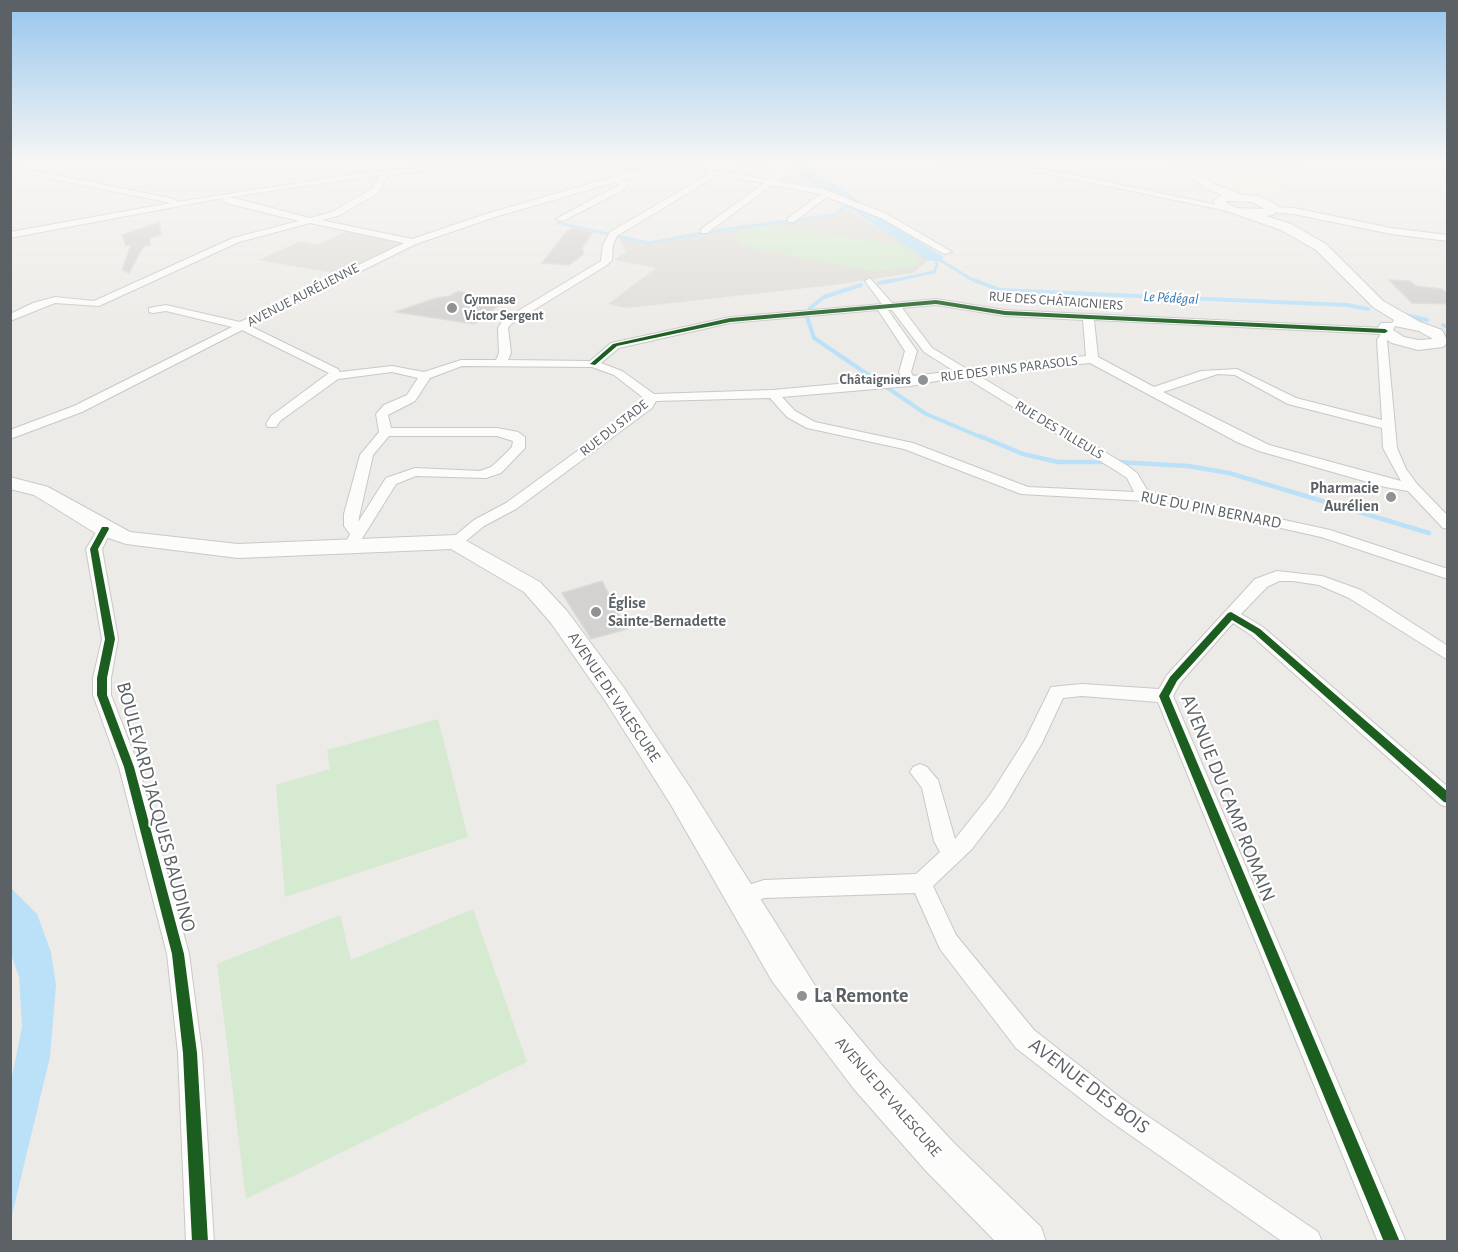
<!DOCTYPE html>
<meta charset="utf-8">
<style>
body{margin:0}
#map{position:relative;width:1458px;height:1252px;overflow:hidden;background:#edebe7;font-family:"Alegreya Sans",sans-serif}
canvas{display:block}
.frame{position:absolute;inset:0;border:12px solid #5c6166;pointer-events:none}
</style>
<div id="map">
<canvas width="1458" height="1252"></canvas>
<div class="frame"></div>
</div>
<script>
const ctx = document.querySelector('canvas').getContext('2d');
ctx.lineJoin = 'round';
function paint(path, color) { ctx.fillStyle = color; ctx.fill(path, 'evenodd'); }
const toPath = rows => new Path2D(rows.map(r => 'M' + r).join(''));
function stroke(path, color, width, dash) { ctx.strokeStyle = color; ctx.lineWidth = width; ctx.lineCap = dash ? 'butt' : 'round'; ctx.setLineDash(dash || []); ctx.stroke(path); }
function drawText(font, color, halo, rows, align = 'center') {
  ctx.font = font + ' "Alegreya Sans",sans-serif'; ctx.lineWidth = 4.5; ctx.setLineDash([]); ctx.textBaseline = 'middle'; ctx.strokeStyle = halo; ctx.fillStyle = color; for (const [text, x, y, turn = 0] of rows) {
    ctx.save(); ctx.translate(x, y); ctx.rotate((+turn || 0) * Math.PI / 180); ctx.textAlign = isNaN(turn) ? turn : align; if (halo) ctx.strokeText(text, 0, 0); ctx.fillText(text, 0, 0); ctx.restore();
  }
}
const commercial = toPath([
 [1189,162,1295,162,1304,170,1266,197,1225,190]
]);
const education = toPath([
 [845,208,930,259,913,273,834,285,627,308,608,304,656,268,614,260,626,252,619,237,655,243,717,231,831,217],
 [347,231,406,241,339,274,258,260,301,241,317,245]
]);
const green = toPath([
 [766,225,896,244,913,250,920,258,918,263,911,268,873,271,752,249,743,246,735,238,742,230],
 [438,719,468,837,285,897,276,785,330,769,327,750],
 [473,909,527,1062,246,1199,217,964,340,915,351,960]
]);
const water = toPath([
 [11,888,37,914,51,952,56,985,50,1057,11,1219,11,1081,22,1027,19,977,11,954]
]);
const streamFar2 = toPath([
 [558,223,649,243,718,230,834,215,844,207,853,206],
 [935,257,976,282],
 [887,282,934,272,937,265,935,257]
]);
const streamFar1 = toPath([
 [974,280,1000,290,1347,305,1368,309],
 [879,283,896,280],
 [810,308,824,297,861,285],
 [1405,315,1427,320],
 [807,317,814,338,926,414,983,438],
 [1443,325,1448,327]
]);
const stream = toPath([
 [980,436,1023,454,1058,462,1107,462],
 [1117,462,1188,466,1229,473,1429,533]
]);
const river = toPath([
 [789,162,803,162,815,173,845,190,864,207,944,257,941,261,929,261,805,179,789,162]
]);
const building = toPath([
 [159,222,161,235,150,238,150,245,143,247,129,273,122,270,131,245,126,246,122,235,159,222],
 [573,228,593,232,582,248,584,254,569,265,542,263,567,231,573,228],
 [1389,280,1410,281,1416,286,1442,289,1448,294,1448,304,1412,303,1389,280],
 [458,291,502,303,475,324,395,312,436,298,450,296,458,291],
 [602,581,627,629,591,639,562,593,602,581]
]);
const minor = toPath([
 [667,162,678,162,678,164,769,180,776,175,735,162,746,162,785,172,785,176,777,181,823,189,887,214,952,252,944,254,881,218,827,197,794,222,788,222,788,218,821,194,772,185,707,233,701,233,701,229,764,183,718,175,617,236,613,245,612,260,607,265,511,324,508,328,511,353,508,360,590,361,611,343,730,317,882,304,865,281,870,278,892,303,936,299,1005,310,1385,328,1392,333,1387,340,1397,448,1406,469,1417,484,1448,516,1448,529,1443,528,1408,491,1385,487,1259,451,1237,442,1090,363,976,374,1128,466,1137,473,1149,493,1165,494,1330,530,1448,569,1448,579,1321,537,1165,502,1021,494,904,449,807,428,787,417,770,398,656,401,652,408,516,509,484,526,461,545,451,545,449,542,451,539,474,520,506,503,643,403,645,399,614,375,592,367,462,366,430,378,415,401,388,415,391,428,497,428,518,432,525,437,525,448,501,473,486,478,416,476,396,484,358,545,353,546,346,542,350,534,344,526,344,514,360,455,379,432,376,414,384,405,407,395,418,378,392,372,338,379,280,421,276,427,268,427,266,424,271,416,329,373,242,330,82,412,10,439,10,430,74,406,232,327,166,311,153,313,149,312,149,308,166,305,240,322,404,243,310,223,239,242,99,306,55,303,10,321,10,314,33,303,55,297,94,301,233,238,299,221,226,203,222,198,10,238,10,232,171,203,10,170,10,166,174,199,178,202,368,172,452,165,646,164,649,167,667,162],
 [668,166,709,174,610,232,603,245,601,261,503,320,498,328,499,353,496,360,461,360,424,372,392,366,340,372,338,369,250,326,416,244,495,217,615,182,619,185,556,219,563,221,625,189,627,184,622,180,668,166],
 [645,168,489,213,412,239,321,220,338,216,378,193,388,175,452,169,645,168],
 [380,175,372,189,332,212,310,218,230,197,380,175],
 [936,305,1005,316,1083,320,1086,356,967,369,932,348,902,308,936,305],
 [878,310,905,351,899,372,902,378,773,390,654,394,622,371,601,363,619,348,730,323,878,310],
 [888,310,892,310,924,352,954,371,913,376,911,372,917,351,888,310],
 [1094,320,1381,334,1377,340,1382,420,1296,398,1237,369,1201,371,1154,387,1098,357,1094,320],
 [1218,374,1235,375,1288,404,1382,428,1383,448,1401,481,1269,445,1163,392,1218,374],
 [963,376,1118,472,1127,478,1134,492,1028,487,913,443,815,422,795,411,782,397,910,386,963,376],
 [389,436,497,436,513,441,512,447,500,459,491,467,480,471,415,468,386,478,358,522,373,455,389,436],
 [937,162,1044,169,1227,207,1223,210,1044,173,937,162],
 [1272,207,1294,208,1391,228,1448,235,1448,241,1391,234,1294,214,1269,212,1272,207],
 [105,525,112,529,102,549,118,639,111,678,111,695,139,767,189,954,202,1053,214,1242,186,1242,178,1053,167,954,119,767,93,695,93,678,102,639,86,549,100,526,105,525],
 [1277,571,1322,576,1361,590,1448,646,1448,660,1349,598,1319,585,1293,581,1279,581,1267,587,1241,614,1263,627,1448,787,1448,807,1441,805,1251,635,1233,623,1180,683,1173,696,1406,1242,1378,1242,1158,702,1082,696,1063,698,1042,743,1004,807,972,849,933,886,956,935,1034,1030,1121,1098,1318,1232,1322,1242,1283,1242,1103,1116,1016,1048,940,949,915,893,764,898,741,907,733,904,730,897,733,890,764,880,916,874,940,852,934,841,922,788,910,772,913,767,920,764,927,767,938,780,955,839,990,795,1025,740,1051,687,1082,684,1159,689,1167,675,1255,579,1277,571]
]);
const secondary = toPath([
 [1171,162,1183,162,1214,184,1243,195,1259,196,1277,205,1279,208,1273,215,1266,216,1291,224,1326,244,1383,301,1420,322,1442,330,1448,342,1443,347,1418,350,1392,343,1381,336,1377,329,1381,323,1392,323,1394,320,1373,307,1316,250,1281,230,1215,207,1214,200,1222,195,1206,188,1171,162],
 [1229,201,1252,202,1265,209,1236,208,1225,202,1229,201],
 [1395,326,1419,331,1433,339,1418,340,1404,337,1393,330,1395,326],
 [10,477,48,487,130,532,238,544,456,535,540,582,567,611,624,688,691,789,814,984,880,1063,954,1143,1041,1227,1046,1242,996,1242,926,1171,854,1089,772,981,671,805,606,702,551,623,524,592,451,549,238,558,126,544,97,534,34,495,10,489,10,477]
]);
const cycleway = toPath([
 [936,300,1005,311,1385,329,1388,331,1385,333,1005,315,936,304,730,322,617,346,595,365,590,364,613,344,730,318,936,300],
 [102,527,108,527,109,529,98,549,115,639,107,678,107,695,134,767,184,954,197,1053,208,1242,192,1242,183,1053,172,954,124,767,97,695,97,678,105,639,90,549,102,527],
 [1231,612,1260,629,1448,792,1448,803,1444,802,1254,633,1232,620,1177,681,1169,696,1400,1242,1384,1242,1159,696,1170,677,1228,613,1231,612]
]);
const markers = [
 [452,308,6,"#8f9193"],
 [923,380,6,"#8f9193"],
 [1391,497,6,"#8f9193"],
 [596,612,6,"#8f9193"],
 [802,996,6,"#8f9193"]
];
const farStreetnames = [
 ["AVENUE AURÉLIENNE",303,295,-27],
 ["RUE DES CHÂTAIGNIERS",1056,301,4],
 ["RUE DES PINS PARASOLS",1009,369,-7],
 ["RUE DU STADE",614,428,-38],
 ["RUE DES TILLEULS",1059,430,31]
];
const farPoinames = [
 ["Gymnase",464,300],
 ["Victor Sergent",464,316],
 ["Châtaigniers",911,380,"right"]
];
const farWaternames = [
 ["Le Pédégal",1171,298,3]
];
const poiNames = [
 ["Pharmacie",1379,488],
 ["Aurélien",1379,506],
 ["Église",608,603,"left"],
 ["Sainte-Bernadette",608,621,"left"]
];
const streetNames = [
 ["RUE DU PIN BERNARD",1211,510,11],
 ["AVENUE DE VALESCURE",614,697,56],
 ["AVENUE DE VALESCURE",888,1097,49]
];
const nearStreetnames = [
 ["AVENUE DU CAMP ROMAIN",1228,798,68],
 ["BOULEVARD JACQUES BAUDINO",156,807,75],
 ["AVENUE DES BOIS",1089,1086,37]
];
const nearPoinames = [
 ["La Remonte",814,996]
];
paint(commercial, '#f7f0e0');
paint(education, '#e0ddd7');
paint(green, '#d5ead0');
paint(water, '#bbe1f8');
stroke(streamFar2, '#bbe1f8', 3);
stroke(streamFar1, '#bbe1f8', 4);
stroke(stream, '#bbe1f8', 4.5);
paint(river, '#bbe1f8');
paint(building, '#d4d2d0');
stroke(building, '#dcdad6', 1.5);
stroke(minor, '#c8c8c8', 2);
stroke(secondary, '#c9c9c9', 2);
paint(minor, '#fcfcfb');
paint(secondary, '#fcfcfb');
paint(cycleway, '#1b5e20');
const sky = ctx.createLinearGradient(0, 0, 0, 337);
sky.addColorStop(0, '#96c6ee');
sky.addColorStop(0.48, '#f7f6f4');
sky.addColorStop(1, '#f7f6f400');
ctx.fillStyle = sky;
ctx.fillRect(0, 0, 1458, 337);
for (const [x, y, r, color] of markers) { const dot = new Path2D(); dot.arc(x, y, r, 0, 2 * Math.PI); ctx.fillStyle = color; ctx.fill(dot); stroke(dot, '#fff', 2); }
drawText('14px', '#5c6166', '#fff', farStreetnames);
drawText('bold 14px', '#5c6166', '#fff', farPoinames, 'left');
drawText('italic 15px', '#357ab2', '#fff', farWaternames);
drawText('bold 16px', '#5c6166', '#fff', poiNames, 'right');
drawText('16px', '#5c6166', '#fff', streetNames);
drawText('20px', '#5c6166', '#fff', nearStreetnames);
drawText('bold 20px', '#5c6166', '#fff', nearPoinames, 'left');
</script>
